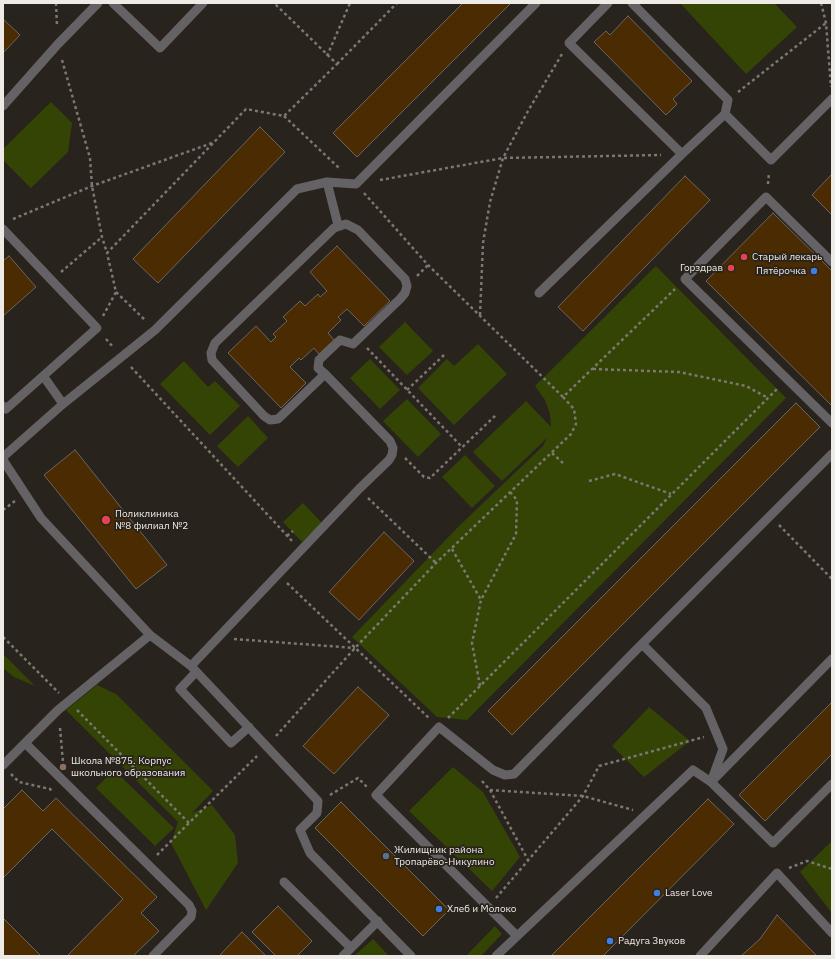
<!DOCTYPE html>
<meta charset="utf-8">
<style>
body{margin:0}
#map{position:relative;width:835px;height:959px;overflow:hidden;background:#29231d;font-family:"IBM Plex Sans",sans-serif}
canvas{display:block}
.frame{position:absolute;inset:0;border:4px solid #eeeae6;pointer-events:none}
</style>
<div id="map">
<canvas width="835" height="959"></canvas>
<div class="frame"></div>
</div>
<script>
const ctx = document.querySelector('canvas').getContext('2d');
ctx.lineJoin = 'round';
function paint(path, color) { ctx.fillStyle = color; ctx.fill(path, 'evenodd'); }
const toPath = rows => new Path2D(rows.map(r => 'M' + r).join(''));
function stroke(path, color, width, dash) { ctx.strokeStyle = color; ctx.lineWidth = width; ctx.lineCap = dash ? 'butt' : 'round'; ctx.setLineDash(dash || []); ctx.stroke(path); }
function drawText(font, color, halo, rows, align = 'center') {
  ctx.font = font + ' "IBM Plex Sans",sans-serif'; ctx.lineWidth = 3.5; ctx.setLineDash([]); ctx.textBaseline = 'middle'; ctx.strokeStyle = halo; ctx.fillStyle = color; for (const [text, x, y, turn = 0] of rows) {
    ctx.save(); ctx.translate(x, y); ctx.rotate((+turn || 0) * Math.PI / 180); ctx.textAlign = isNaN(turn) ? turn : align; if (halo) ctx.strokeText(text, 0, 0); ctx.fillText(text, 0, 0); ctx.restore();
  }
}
const green = toPath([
 [680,3,774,3,797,27,746,74],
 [51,102,72,123,68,152,31,188,3,160,3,149],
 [656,266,786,398,467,720,437,717,352,637,459,526,543,446,547,438,502,481,473,452,526,401,551,427,550,414,545,400,535,386],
 [405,322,433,351,407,375,379,347],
 [478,344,507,374,454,425,418,388,447,359,454,366],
 [370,359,400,390,380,409,350,378],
 [184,361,208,387,215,381,240,406,210,435,160,384],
 [407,399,441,434,418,457,383,421],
 [248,416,268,438,238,467,217,446],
 [465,455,495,486,472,508,442,477],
 [303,503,322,523,302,542,283,522],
 [3,654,35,686,14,677,3,668],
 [97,685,116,694,213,791,192,813,212,805,235,835,238,863,206,910,171,843,178,822,66,710],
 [649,707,690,741,644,777,612,746],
 [453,767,483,792,520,857,492,891,409,811],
 [114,770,174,828,155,846,96,788],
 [832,841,832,913,800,872],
 [495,926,502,934,481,956,466,956],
 [373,939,389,956,354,956]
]);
const building = toPath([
 [463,3,511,3,357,157,333,133,463,3],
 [628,16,692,81,673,99,677,104,666,115,594,42,606,31,610,35,628,16],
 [3,19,20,35,3,53,3,19],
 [260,127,285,152,158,283,133,259,260,127],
 [832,174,832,215,812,195,832,174],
 [685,176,710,200,583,331,558,307,685,176],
 [773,213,832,271,832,406,706,281,773,213],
 [337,246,390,301,364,326,347,309,338,317,341,320,328,333,334,340,319,354,314,348,301,360,299,358,290,367,306,383,281,408,228,353,256,326,271,342,276,337,273,334,287,321,283,317,300,301,305,306,318,294,320,297,327,291,310,272,337,246],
 [9,256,36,287,3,316,3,261,9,256],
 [796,403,820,427,512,735,488,711,796,403],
 [75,450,167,565,136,589,44,475,75,450],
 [384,532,414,561,359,620,329,592,384,532],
 [358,687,389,715,334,774,303,746,358,687],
 [832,702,832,754,765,821,739,795,832,702],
 [22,790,43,811,56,798,157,897,141,913,159,931,133,956,67,956,123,899,52,829,3,878,3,809,22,790],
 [708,799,734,824,603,956,551,956,708,799],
 [341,802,449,910,423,936,315,828,341,802],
 [278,906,312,941,297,956,276,956,252,932,278,906],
 [777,915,817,956,741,956,760,939,777,915],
 [3,918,41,956,3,956,3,918],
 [242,932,266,956,219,956,242,932]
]);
const path = toPath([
 [56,3,57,26],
 [821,3,826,23,831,87],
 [327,56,350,3],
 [62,60,90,158,92,186,102,237,107,253,246,109,284,116,337,64,274,3],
 [337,64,397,3],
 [738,92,826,23],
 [284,116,339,168],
 [380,180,503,158,661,155],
 [768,184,769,173],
 [364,193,428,265,563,397],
 [13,219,92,186,212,143],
 [61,272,102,237],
 [417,276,428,265],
 [116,292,146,321],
 [480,315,483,243,490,202,503,158,528,111,562,54],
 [103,316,116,292,107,253],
 [106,339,113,347],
 [367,348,462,447],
 [131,367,292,541],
 [593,369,679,372,746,386,768,398],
 [407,390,444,355],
 [552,453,563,463],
 [405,458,424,477,430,478,497,414],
 [589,481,615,474,671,494],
 [368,498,436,563],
 [3,510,15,501],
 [779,525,832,579],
 [287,536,293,531],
 [452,549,481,600],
 [287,583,430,719],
 [3,637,59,693],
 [234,639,355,648],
 [480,686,472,643,481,600,516,534,517,500,510,492],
 [77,710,189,823,257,756],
 [448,718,778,388],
 [60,728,63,762],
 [276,736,355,648,436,563,571,434,576,424,574,409,563,397,675,289],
 [11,774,19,782,50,789,53,792],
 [482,781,490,790,583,796,633,810],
 [490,790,528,860],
 [330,795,358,778,367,787],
 [157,855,189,823],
 [789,868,807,861,832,869],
 [496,898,583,796,599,766,704,737]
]);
const lane = toPath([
 [113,3,160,48,203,3],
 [632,3,728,100,725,114],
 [3,106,58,44,98,3],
 [682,154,725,114,771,160,832,99],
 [327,182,338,225],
 [3,229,97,328,6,409,3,406],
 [832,262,766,197,685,279,832,423],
 [539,293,682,154,569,43,608,3],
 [44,377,63,404],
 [832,454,642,644,706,708,723,749,711,782,832,659],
 [3,457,63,404,155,330,297,189,327,182,356,184,536,3],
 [3,460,41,518,150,635,191,666,318,801,317,813,300,830,310,853,411,956],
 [191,666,359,489,389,460,392,455,393,448,390,441,325,374,278,419,270,420,264,416,212,360,211,353,215,343,334,228,346,224,358,230,405,279,407,286,405,293,400,299,353,344,340,340,319,360,318,368,325,374],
 [196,672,180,689,231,743,249,727],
 [25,743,189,905,192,911,191,917,153,956],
 [3,765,58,710,150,635],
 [284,882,351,948],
 [517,936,376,795,439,727,493,770,505,775,514,774,642,644],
 [343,956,378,921],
 [496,956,693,770,711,782,773,843,832,784],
 [700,956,777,873,832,933]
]);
const markers = [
 [744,257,4,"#e0444e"],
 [731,268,4,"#e0444e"],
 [814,271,4,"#3f7fe0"],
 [106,520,5,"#e0444e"],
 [63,767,4,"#8d6e63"],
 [386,856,4,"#5c6f8a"],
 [657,893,4,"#3f7fe0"],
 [439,909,4,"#3f7fe0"],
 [610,941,4,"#3f7fe0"]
];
const poiNames = [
 ["Старый лекарь",752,257],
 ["Горздрав",723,268,"right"],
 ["Пятёрочка",806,271,"right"],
 ["Поликлиника",115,514],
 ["№8 филиал №2",115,526],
 ["Школа №875. Корпус",71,761],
 ["школьного образования",71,773],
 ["Жилищник района",394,850],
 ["Тропарёво-Никулино",394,862],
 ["Laser Love",665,893],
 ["Хлеб и Молоко",447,909],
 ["Радуга Звуков",618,941]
];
paint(green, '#344404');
paint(building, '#4a2b02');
stroke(building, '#6d665f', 1);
stroke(path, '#7c7772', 2.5, [3, 3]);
stroke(lane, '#646265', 9);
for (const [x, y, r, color] of markers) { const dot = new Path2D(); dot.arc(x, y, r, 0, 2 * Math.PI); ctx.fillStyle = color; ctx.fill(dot); stroke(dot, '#29231d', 1.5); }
drawText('10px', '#eeeae6', '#29231d', poiNames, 'left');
</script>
